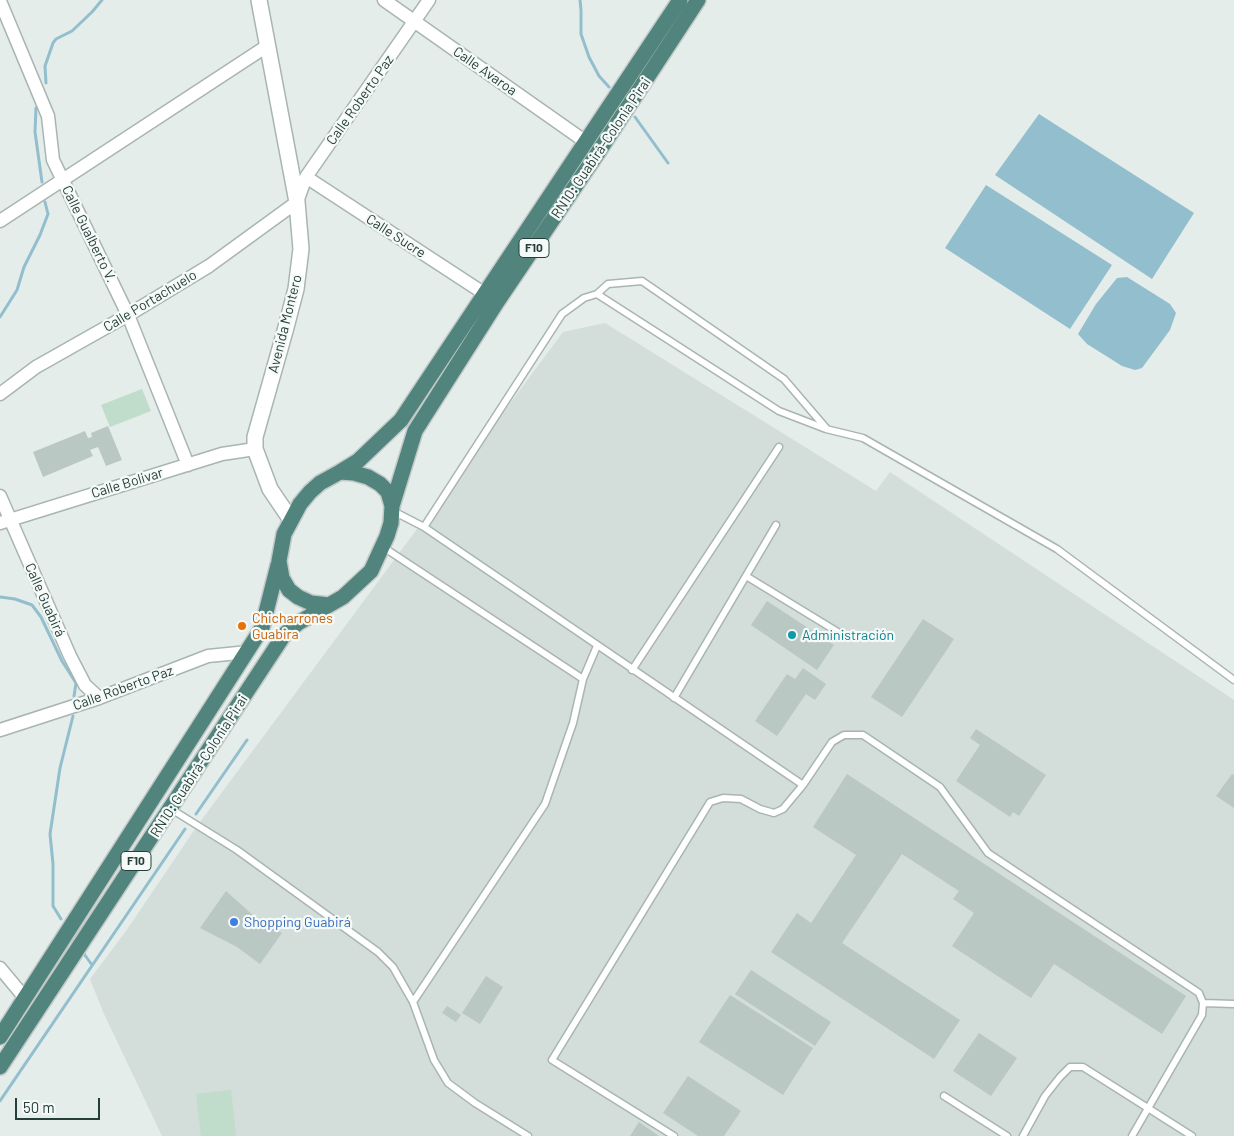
<!DOCTYPE html>
<meta charset="utf-8">
<style>
body{margin:0}
#map{position:relative;width:1234px;height:1136px;overflow:hidden;background:#e5edea;font-family:Barlow,sans-serif}
canvas{display:block}
.scale{position:absolute;left:15px;top:1098px;width:85px;height:22px;box-sizing:border-box;border:2px solid #253e3a;border-top:0;padding-left:6px;font-size:15px;line-height:18px;white-space:nowrap;color:#253e3a;-webkit-text-stroke:4px #f5faf8;paint-order:stroke}
</style>
<div id="map">
<canvas width="1234" height="1136"></canvas>
<div class="scale">50 m</div>
</div>
<script>
const ctx = document.querySelector('canvas').getContext('2d');
ctx.lineJoin = 'round';
function paint(path, color) { ctx.fillStyle = color; ctx.fill(path, 'evenodd'); }
const toPath = rows => new Path2D(rows.map(r => 'M' + r).join(''));
function stroke(path, color, width, dash) { ctx.strokeStyle = color; ctx.lineWidth = width; ctx.lineCap = dash ? 'butt' : 'round'; ctx.setLineDash(dash || []); ctx.stroke(path); }
function drawText(font, color, halo, rows, align = 'center') {
  ctx.font = font + ' Barlow,sans-serif'; ctx.lineWidth = 4.5; ctx.setLineDash([]); ctx.textBaseline = 'middle'; ctx.strokeStyle = halo; ctx.fillStyle = color; for (const [text, x, y, turn = 0] of rows) {
    ctx.save(); ctx.translate(x, y); ctx.rotate((+turn || 0) * Math.PI / 180); ctx.textAlign = isNaN(turn) ? turn : align; if (halo) ctx.strokeText(text, 0, 0); ctx.fillText(text, 0, 0); ctx.restore();
  }
}
const built = toPath([
 [605,323,876,491,890,472,1234,700,1234,1136,162,1136,104,1014,90,979,126,931,197,826,563,332]
]);
const green = toPath([
 [142,389,151,411,110,427,101,405],
 [231,1090,236,1136,201,1136,196,1094]
]);
const water = toPath([
 [1039,114,1194,213,1152,279,995,175],
 [986,185,1112,265,1070,329,945,248],
 [1127,277,1170,304,1176,313,1170,330,1142,368,1135,370,1122,366,1087,344,1078,334,1096,304,1117,278]
]);
const stream = toPath([
 [580,0,581,10,581,34,589,57,599,76,609,87],
 [46,83,45,66,53,43,56,39,72,31,92,12,102,0],
 [36,108,35,132,42,182],
 [635,117,668,163],
 [0,317,17,290,24,267,40,235,48,214,45,202],
 [0,597,15,599,32,605,41,617,62,661,76,683,74,696],
 [196,814,247,740],
 [61,919,53,906,53,864,50,834,60,768,73,716],
 [82,951,92,965],
 [0,1101,185,829]
]);
const building = toPath([
 [108,426,122,460,106,466,98,447,90,450,93,456,43,477,33,452,85,431,88,438,92,437,91,433],
 [767,601,834,645,817,670,751,625],
 [923,619,954,639,902,717,871,697],
 [803,668,826,684,815,700,806,694,777,736,755,721,787,674,795,679],
 [976,729,1046,775,1019,816,1013,812,1010,817,956,781,980,745,970,738],
 [847,774,1186,996,1162,1034,1054,964,1031,998,952,946,974,913,953,899,959,891,902,854,842,943,960,1020,934,1059,771,952,797,913,811,923,856,855,813,827],
 [1232,774,1234,775,1234,808,1216,796],
 [226,891,255,917,282,933,260,964,237,947,200,928],
 [751,970,831,1022,815,1046,735,994],
 [486,976,503,987,480,1024,462,1013],
 [730,995,813,1048,783,1095,699,1042],
 [447,1006,461,1015,456,1022,442,1013],
 [979,1033,1017,1058,991,1096,953,1071],
 [688,1076,741,1111,724,1136,698,1136,663,1113],
 [639,1122,659,1136,630,1136]
]);
const service = toPath([
 [597,294,608,284,642,281,784,379,826,428],
 [393,511,424,527,803,785],
 [424,527,562,314,584,298,597,294,779,411,826,429,863,438,1057,549,1234,680],
 [383,547,583,679],
 [746,576,841,634],
 [632,670,779,447],
 [674,698,776,525],
 [171,809,237,850,378,952,393,967,413,1002,434,1060,448,1083,475,1103,528,1136],
 [413,1002,545,804,573,723,583,679,597,646],
 [1203,1003,1234,1004],
 [944,1096,1007,1136],
 [674,1136,552,1060,710,802,723,798,741,799,760,809,774,813,783,809,803,785,832,742,844,735,863,735,940,787,988,853,1199,993,1203,1003,1202,1015,1132,1136],
 [1023,1136,1045,1096,1060,1077,1070,1067,1083,1067,1192,1136]
]);
const minor = toPath([
 [384,0,586,142],
 [0,1,48,116,53,160,128,315,188,465],
 [306,177,485,294],
 [0,221,267,46],
 [0,394,36,367,128,315,209,266,297,202,306,177,429,0],
 [0,496,70,656,85,685,99,698],
 [0,523,222,454,255,449],
 [0,730,99,698,208,656,248,652],
 [0,968,25,998]
]);
const tertiary = toPath([
 [259,0,297,202,301,249,296,289,285,331,255,437,255,449,270,489,291,520]
]);
const trunk = toPath([
 [340,472,358,461,401,420,680,0],
 [392,506,388,492,380,484,368,477,354,473,340,472,320,483,310,492,300,504,284,534,279,561,282,578,289,590,298,597,311,603,329,605,343,597,371,571,387,536,391,523,392,506,415,431,497,302,599,151,698,0],
 [0,1037,262,628,278,565],
 [0,1067,284,635,298,623,329,605]
]);
const markers = [
 [242,626,5,"#e8710a"],
 [792,635,5,"#0f9aa8"],
 [234,922,5,"#3f7fe0"]
];
const shields = [
 [534,248,30],
 [136,861,30]
];
const shieldNames = [
 ["F10",534,248],
 ["F10",136,861]
];
const streetNames = [
 ["Calle Avaroa",485,71,35],
 ["Calle Roberto Paz",360,100,-55],
 ["RN10: Guabirá-Colonia Pirai",601,148,-56],
 ["Calle Gualberto V.",89,234,64],
 ["Calle Sucre",396,236,33],
 ["Calle Portachuelo",150,301,-31],
 ["Avenida Montero",285,324,-76],
 ["Calle Bolivar",127,483,-17],
 ["Calle Guabirá",45,600,66],
 ["Calle Roberto Paz",123,688,-20],
 ["RN10: Guabirá-Colonia Pirai",199,766,-57]
];
const foodNames = [
 ["Chicharrones",252,618],
 ["Guabira",252,634]
];
const cultureNames = [
 ["Administración",802,635]
];
const shopNames = [
 ["Shopping Guabirá",244,922]
];
paint(built, '#d3ddd9');
paint(green, '#c0dcca');
paint(water, '#92becd');
stroke(stream, '#92becd', 3);
paint(building, '#bac8c4');
stroke(service, '#a8b5b2', 9);
stroke(minor, '#a8b5b2', 15);
stroke(tertiary, '#a8b5b2', 18);
stroke(trunk, '#c2c9c8', 18);
stroke(service, '#fff', 6);
stroke(minor, '#fff', 12);
stroke(tertiary, '#fff', 15);
stroke(trunk, '#50847c', 15);
for (const [x, y, r, color] of markers) { const dot = new Path2D(); dot.arc(x, y, r, 0, 2 * Math.PI); ctx.fillStyle = color; ctx.fill(dot); stroke(dot, '#f5faf8', 2); }
for (const [x, y, w] of shields) { const box = new Path2D(); box.roundRect(x - w / 2, y - 9.5, w, 19, 4); ctx.fillStyle = '#f5faf8'; ctx.fill(box); stroke(box, '#253e3a', 1); }
drawText('bold 12px', '#253e3a', null, shieldNames);
drawText('14px', '#253e3a', '#f5faf8', streetNames);
drawText('14px', '#c56008', '#f5faf8', foodNames, 'left');
drawText('14px', '#0d838f', '#f5faf8', cultureNames, 'left');
drawText('14px', '#366cbe', '#f5faf8', shopNames, 'left');
</script>
